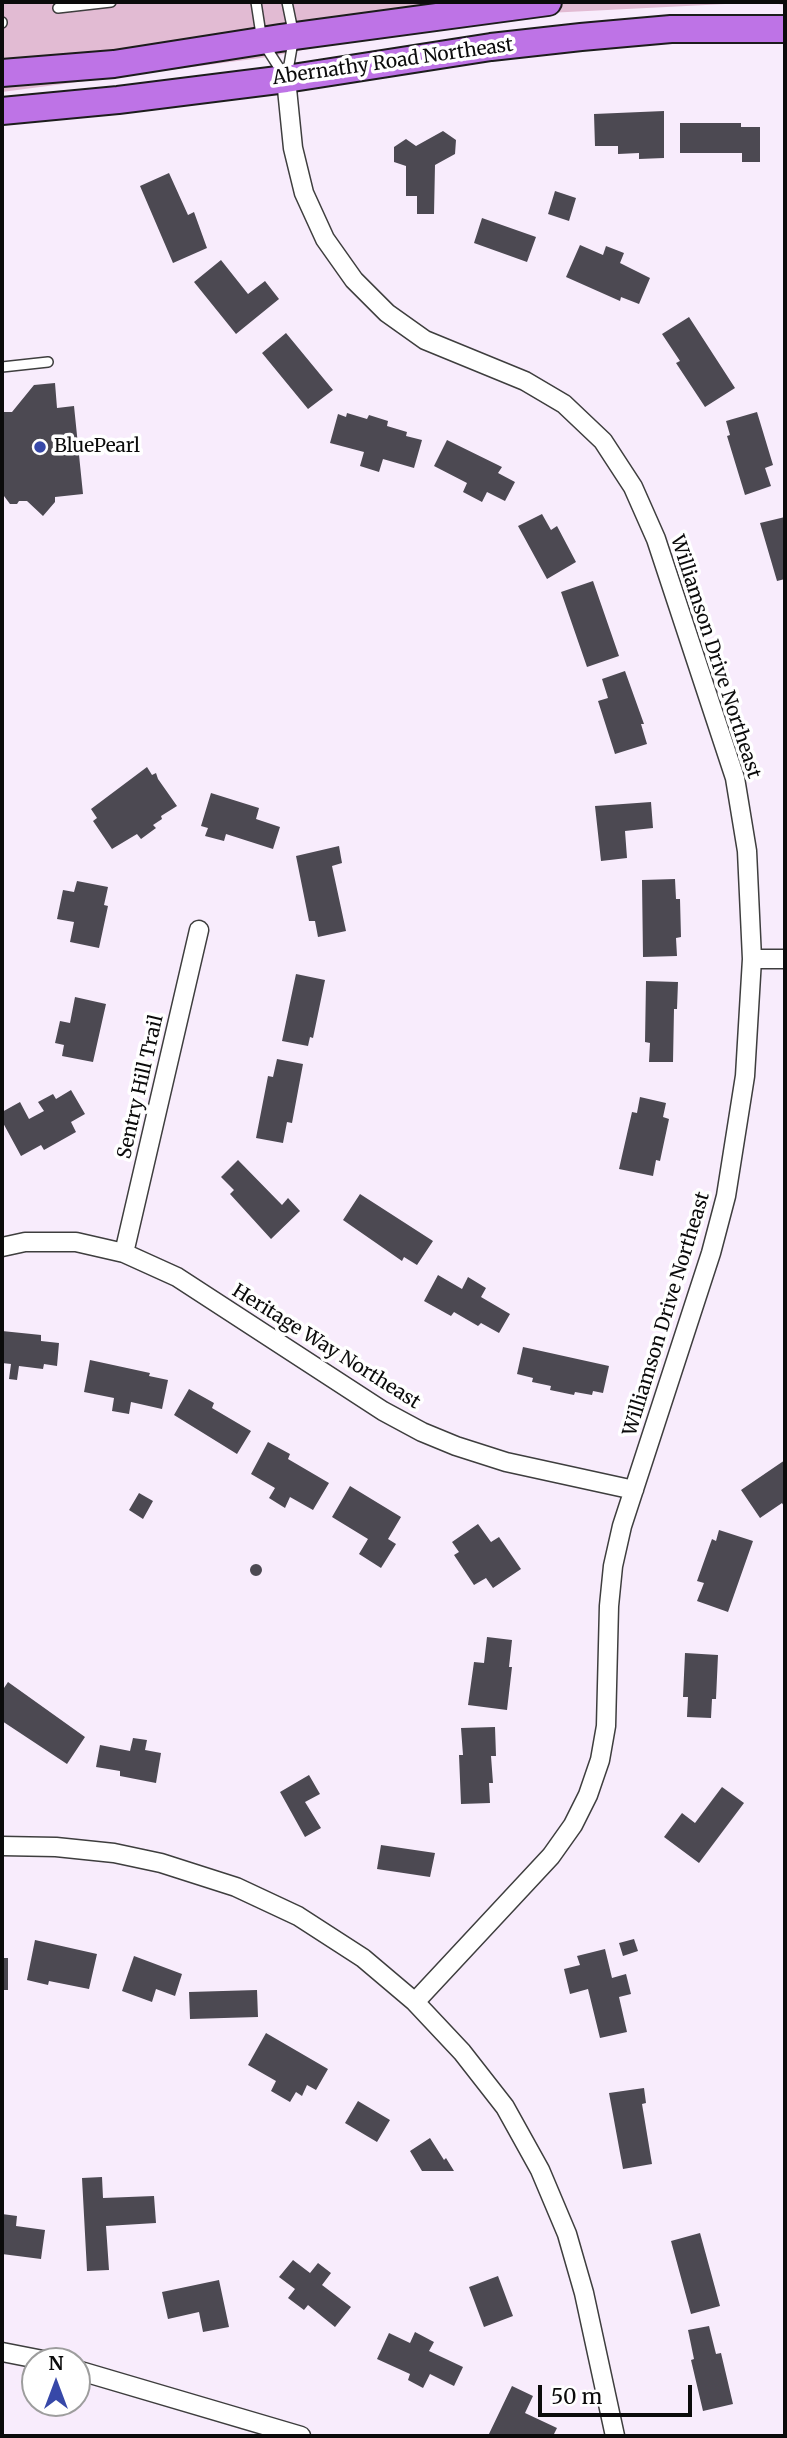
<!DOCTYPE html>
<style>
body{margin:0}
#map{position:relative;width:787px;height:2438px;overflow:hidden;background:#f8ecfc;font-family:Merriweather,serif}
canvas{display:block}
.frame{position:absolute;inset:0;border:4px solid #0b0b0b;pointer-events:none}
.north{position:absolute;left:21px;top:2347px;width:70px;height:70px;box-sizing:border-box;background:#fff;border:2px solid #9d9d9d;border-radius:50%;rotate:0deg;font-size:19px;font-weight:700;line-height:28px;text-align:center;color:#0b0b0b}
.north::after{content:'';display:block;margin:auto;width:24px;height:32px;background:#3748a8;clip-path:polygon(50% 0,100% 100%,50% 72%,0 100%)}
.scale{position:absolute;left:538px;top:2385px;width:154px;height:32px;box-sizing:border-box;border:4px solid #0b0b0b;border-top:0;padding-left:9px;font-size:21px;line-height:24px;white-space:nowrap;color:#0b0b0b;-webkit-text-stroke:5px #fff;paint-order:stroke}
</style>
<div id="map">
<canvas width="787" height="2438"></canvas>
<div class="frame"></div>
<div class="north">N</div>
<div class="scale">50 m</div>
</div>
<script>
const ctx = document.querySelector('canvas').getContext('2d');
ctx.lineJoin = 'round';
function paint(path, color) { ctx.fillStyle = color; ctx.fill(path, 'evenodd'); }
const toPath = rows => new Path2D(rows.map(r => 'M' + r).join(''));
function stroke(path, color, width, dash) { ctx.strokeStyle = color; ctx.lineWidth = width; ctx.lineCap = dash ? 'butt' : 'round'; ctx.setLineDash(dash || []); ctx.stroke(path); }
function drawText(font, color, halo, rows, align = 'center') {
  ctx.font = font + ' Merriweather,serif'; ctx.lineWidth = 7; ctx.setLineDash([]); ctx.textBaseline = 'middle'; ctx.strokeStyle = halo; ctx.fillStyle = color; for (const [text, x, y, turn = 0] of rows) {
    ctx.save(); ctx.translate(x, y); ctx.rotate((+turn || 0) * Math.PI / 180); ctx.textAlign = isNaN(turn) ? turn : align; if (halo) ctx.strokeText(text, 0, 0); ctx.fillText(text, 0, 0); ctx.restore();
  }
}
const green = toPath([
 [2,2,785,2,785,5,765,2,469,17,268,57,2,92]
]);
const building = toPath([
 [664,111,664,158,639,159,639,153,618,154,618,146,595,146,594,114],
 [680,123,741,123,741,127,760,127,760,162,742,162,742,153,680,153],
 [443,131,456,140,455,154,435,165,434,214,417,214,417,196,406,196,406,166,394,162,394,147,406,139,416,146],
 [169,173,188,215,194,212,207,248,173,263,140,186],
 [555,191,576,198,569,221,548,214],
 [482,218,536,237,527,262,474,243],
 [580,245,603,255,606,246,624,253,620,263,650,278,639,304,621,297,620,301,566,277],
 [221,260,248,294,265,281,279,299,236,334,194,282],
 [689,317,735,388,705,407,676,363,680,361,662,334],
 [286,333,333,390,308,409,262,353],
 [55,383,57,408,74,406,83,494,55,497,55,502,43,516,27,501,19,501,17,504,10,504,4,496,2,412,12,412,34,385],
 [757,412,773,465,765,468,771,486,745,495,727,436,730,435,726,421],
 [347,413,367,419,369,415,388,421,387,426,407,432,406,436,422,440,414,468,383,459,379,472,360,466,364,452,330,443,338,414,346,417],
 [447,440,502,467,498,473,515,482,505,501,487,492,482,502,463,492,467,483,434,466],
 [542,514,551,530,557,526,576,562,547,579,518,526],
 [785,517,785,579,777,581,760,523],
 [593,581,619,656,587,667,561,592],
 [625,671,644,724,641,724,647,744,615,754,598,701,608,698,602,679],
 [147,767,152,775,156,773,158,779,177,806,161,816,162,819,153,825,156,828,141,839,137,834,112,849,93,821,97,818,91,809],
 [211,793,259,808,256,819,280,827,273,849,226,834,224,841,205,836,208,828,201,826],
 [651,802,653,828,625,831,627,858,601,861,595,806],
 [339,846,342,863,332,866,346,931,318,937,315,921,309,921,296,856],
 [675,879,676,899,680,899,681,937,676,938,677,956,643,957,642,880],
 [77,881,108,887,104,905,108,906,99,948,70,942,74,922,57,919,63,890,74,892],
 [296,974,325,980,313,1038,310,1037,308,1046,282,1041],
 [646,981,678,982,677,1009,674,1009,673,1062,649,1062,650,1043,645,1042],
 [75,997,106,1004,93,1062,62,1056,64,1045,55,1043,60,1021,70,1023],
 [277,1059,303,1064,292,1123,287,1122,283,1143,256,1138,268,1076,273,1077],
 [71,1090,85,1114,71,1122,76,1132,44,1150,41,1145,21,1156,2,1121,2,1112,20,1102,29,1119,44,1111,38,1102,53,1094,56,1099],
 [640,1097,666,1103,663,1117,669,1119,660,1161,656,1160,653,1176,619,1169,632,1112,637,1113],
 [238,1160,282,1205,288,1198,300,1211,271,1239,230,1194,234,1190,221,1177],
 [360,1194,433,1241,417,1265,404,1257,402,1261,343,1220],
 [438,1275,462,1289,468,1277,486,1288,481,1297,510,1314,499,1333,481,1323,478,1326,454,1312,451,1316,424,1301],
 [2,1331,41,1335,41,1341,59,1343,57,1366,44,1364,43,1369,19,1366,17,1380,9,1379,11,1364,2,1363],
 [523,1347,609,1366,603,1393,593,1391,592,1395,575,1392,574,1395,550,1390,551,1386,532,1382,533,1378,517,1374],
 [90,1360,150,1373,149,1376,168,1380,162,1409,131,1402,129,1414,112,1411,114,1398,84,1392],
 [189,1389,214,1403,212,1408,251,1431,237,1454,174,1415],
 [268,1442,290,1454,288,1459,329,1483,313,1510,290,1497,285,1508,269,1498,275,1488,251,1474],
 [785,1460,785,1508,782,1503,760,1518,741,1490],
 [350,1486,401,1517,388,1539,396,1544,381,1568,359,1554,368,1539,332,1517],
 [139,1493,153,1501,143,1519,129,1510],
 [478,1524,491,1542,499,1537,521,1569,493,1588,486,1578,474,1585,454,1555,459,1552,452,1542],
 [719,1530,753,1541,728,1612,697,1601,704,1583,697,1581,712,1539,716,1541],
 '250 1570a6 6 0 1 1 12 0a6 6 0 1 1-12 0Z',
 [487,1637,512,1640,509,1667,512,1667,507,1710,468,1705,474,1662,484,1663],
 [685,1653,718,1655,716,1699,712,1699,711,1718,687,1717,688,1697,683,1697],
 [8,1682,85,1737,67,1764,2,1721,2,1691],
 [495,1727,496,1756,491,1756,493,1783,489,1783,490,1803,461,1804,459,1755,463,1755,461,1728],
 [133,1738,147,1740,145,1750,161,1753,156,1783,120,1776,120,1771,96,1767,100,1745,130,1751],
 [309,1775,320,1794,305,1802,321,1828,305,1837,280,1792],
 [722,1787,744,1803,699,1863,664,1837,682,1813,695,1823],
 [381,1845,435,1853,430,1877,377,1869],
 [634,1939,638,1951,623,1956,619,1943],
 [35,1940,97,1954,89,1989,49,1981,48,1985,27,1980],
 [605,1949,612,1978,626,1974,631,1994,619,1997,627,2032,600,2038,588,1989,570,1994,564,1969,580,1965,577,1956],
 [134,1956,182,1974,175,1996,156,1989,152,2002,122,1991],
 [2,1958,8,1958,8,1990,2,1990],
 [257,1990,258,2017,190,2019,189,1992],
 [266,2033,328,2069,316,2090,307,2085,302,2096,296,2092,290,2102,271,2091,276,2081,248,2065],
 [644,2088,646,2103,642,2104,652,2164,623,2169,609,2093],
 [358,2101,390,2120,377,2142,345,2123],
 [430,2138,444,2160,446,2158,454,2171,422,2171,410,2151],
 [102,2177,103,2198,154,2196,156,2223,106,2226,109,2270,87,2271,82,2178],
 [2,2214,17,2216,16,2226,45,2230,41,2259,2,2254],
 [700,2233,720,2306,691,2314,671,2241],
 [293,2260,310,2273,318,2263,331,2273,322,2285,351,2307,335,2327,308,2305,304,2310,288,2298,295,2289,279,2277],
 [498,2276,513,2316,484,2327,469,2287],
 [219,2280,229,2327,203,2332,199,2312,168,2319,162,2292],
 [709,2326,716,2354,721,2353,733,2404,703,2411,691,2360,694,2359,688,2330],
 [415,2332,434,2342,429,2351,463,2367,454,2386,430,2374,423,2388,408,2380,410,2374,377,2359,389,2333,410,2343],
 [512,2386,533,2396,525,2413,557,2428,553,2436,515,2434,488,2436]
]);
const lane = toPath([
 [256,2,262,41,285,77],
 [58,8,111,2],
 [2,23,2,22],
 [287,76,294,36,287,2],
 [2,367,48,362]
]);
const street = toPath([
 [286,79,293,148,304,193,325,239,354,280,387,313,425,340,525,381,564,404,603,441,633,487,656,539,735,778,747,851,752,959,745,1076,726,1196,711,1253,622,1526,613,1566,609,1606,606,1726,600,1760,588,1795,573,1825,551,1856,415,2002],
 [752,959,785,959],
 [2,1247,25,1242,76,1242,124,1253,177,1277,383,1411,422,1432,456,1446,506,1462,634,1490],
 [124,1253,199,930],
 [2,1846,56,1847,114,1853,161,1863,236,1887,298,1916,363,1958,415,2002,462,2052,505,2107,540,2170,567,2234,584,2293,615,2436],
 [2,2352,48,2361],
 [77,2370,301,2436]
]);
const primary = toPath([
 [2,73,114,64,280,38,548,2],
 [2,111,118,100,286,79,491,47,581,37,671,29,785,29]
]);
const markers = [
 [40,447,7,"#3748a8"]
];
const streetNames = [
 ["Abernathy Road Northeast",393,62,-8],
 ["Williamson Drive Northeast",715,657,72],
 ["Sentry Hill Trail",141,1087,-77],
 ["Williamson Drive Northeast",667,1314,-73],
 ["Heritage Way Northeast",326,1347,32]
];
const poiNames = [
 ["BluePearl",54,447]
];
paint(green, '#e2bbd3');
paint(building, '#4c4952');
stroke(lane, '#3e3e3e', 12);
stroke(street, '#3e3e3e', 21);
stroke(primary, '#1c1c1c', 30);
stroke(lane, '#fff', 9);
stroke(street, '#fff', 18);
stroke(primary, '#be73e6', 26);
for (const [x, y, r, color] of markers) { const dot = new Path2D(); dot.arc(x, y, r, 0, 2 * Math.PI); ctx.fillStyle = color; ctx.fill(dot); stroke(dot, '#fff', 2.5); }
drawText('19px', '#0b0b0b', '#fff', streetNames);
drawText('19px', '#0b0b0b', '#fff', poiNames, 'left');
</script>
